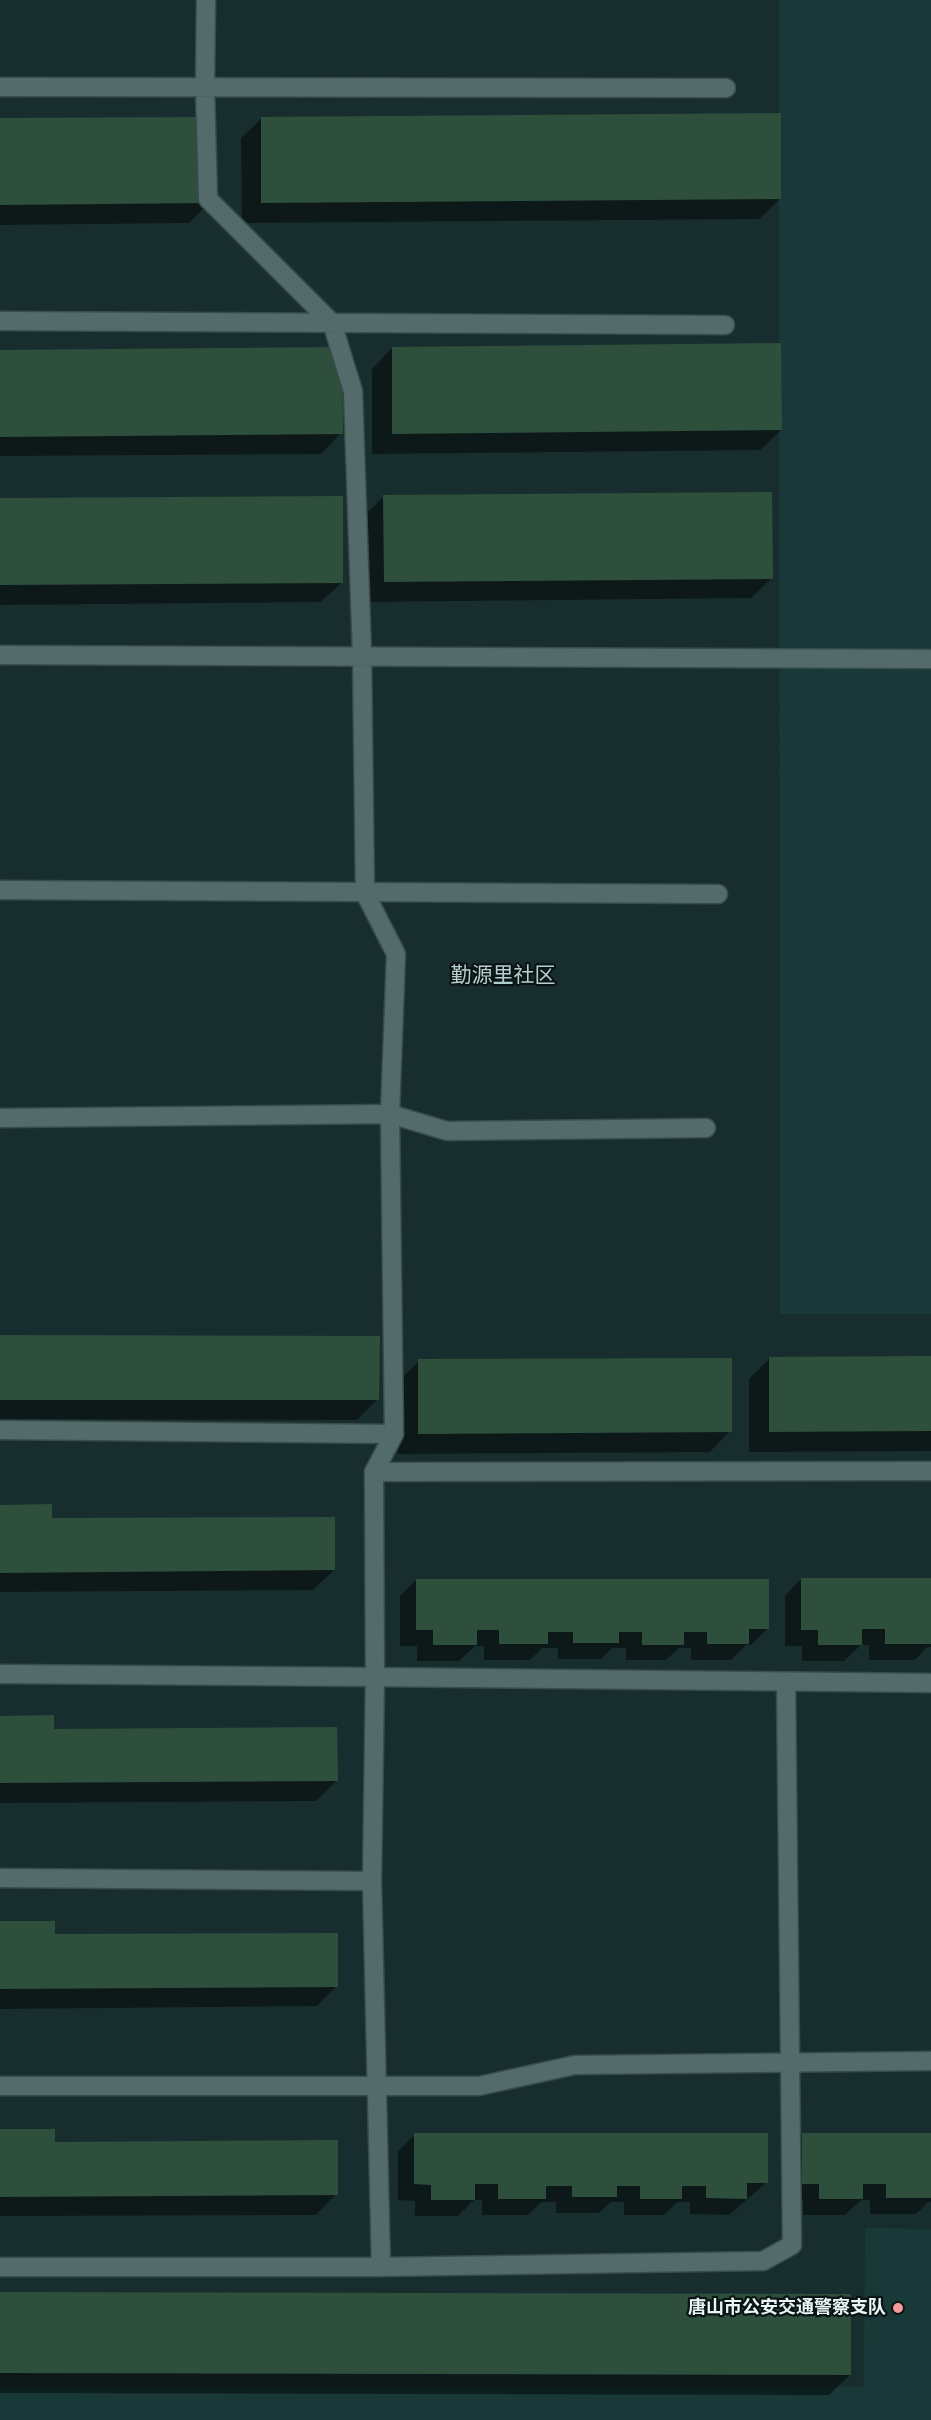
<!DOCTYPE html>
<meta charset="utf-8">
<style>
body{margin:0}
canvas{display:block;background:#182e2e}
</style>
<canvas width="931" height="2420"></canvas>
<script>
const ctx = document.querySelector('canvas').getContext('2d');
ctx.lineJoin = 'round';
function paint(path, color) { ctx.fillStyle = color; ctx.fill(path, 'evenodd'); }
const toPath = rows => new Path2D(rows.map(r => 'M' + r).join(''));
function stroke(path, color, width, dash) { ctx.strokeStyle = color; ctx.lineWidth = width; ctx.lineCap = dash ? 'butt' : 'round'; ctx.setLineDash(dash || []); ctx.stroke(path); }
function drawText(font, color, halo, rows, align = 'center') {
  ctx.font = font + ' Rubik,"Noto Sans SC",sans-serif'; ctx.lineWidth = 4.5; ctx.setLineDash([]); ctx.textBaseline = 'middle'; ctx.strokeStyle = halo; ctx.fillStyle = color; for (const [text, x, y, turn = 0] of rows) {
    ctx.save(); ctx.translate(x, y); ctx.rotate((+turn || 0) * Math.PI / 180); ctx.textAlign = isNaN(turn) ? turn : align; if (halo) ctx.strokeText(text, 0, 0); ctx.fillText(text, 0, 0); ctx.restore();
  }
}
const built = toPath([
 [779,0,931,0,931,1314,780,1314],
 [865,2228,931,2229,931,2420,0,2420,0,2387,864,2387]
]);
const shadow = toPath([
 [262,118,780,199,759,219,242,223,241,138],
 [0,120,209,203,189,223,0,225],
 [392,348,781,430,760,450,372,454,372,369],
 [0,351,341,433,321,454,0,456],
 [383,497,772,578,751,598,364,602,363,517],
 [0,500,342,582,321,602,0,605],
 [0,1337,378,1399,357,1420,0,1419],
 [931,1358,931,1451,749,1452,749,1379,769,1359],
 [419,1361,730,1431,710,1452,398,1454,398,1381],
 [0,1506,51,1519,334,1570,313,1590,0,1592],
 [801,1579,931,1580,931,1647,927,1647,915,1660,869,1660,869,1645,861,1645,844,1661,802,1661,802,1646,785,1646,785,1596],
 [416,1580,768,1628,751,1645,746,1645,731,1660,691,1660,691,1648,679,1648,666,1660,626,1660,626,1648,612,1648,601,1659,558,1659,558,1648,542,1648,530,1660,484,1660,484,1646,475,1646,459,1661,417,1661,417,1646,400,1646,400,1596],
 [0,1717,53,1730,336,1781,316,1801,0,1803],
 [0,1923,54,1936,337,1986,317,2006,0,2009],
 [0,2131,53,2144,336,2194,316,2215,0,2216],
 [415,2134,766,2183,729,2215,690,2214,690,2202,677,2202,664,2215,624,2215,624,2202,611,2202,599,2213,556,2213,556,2202,541,2202,528,2215,482,2215,482,2200,474,2200,458,2216,415,2216,415,2201,398,2200,398,2151],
 [803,2134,931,2135,931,2202,928,2202,916,2214,870,2214,870,2200,861,2200,845,2215,803,2215,803,2200,786,2200,786,2151],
 [0,2293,850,2375,829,2395,0,2393]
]);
const building = toPath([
 [781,113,781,199,261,203,261,117],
 [209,117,210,203,0,205,0,118],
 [781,343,782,430,392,434,392,347],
 [342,347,343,434,0,437,0,350],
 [772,492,773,579,384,582,383,495],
 [343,496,343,583,0,585,0,498],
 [0,1335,380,1336,379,1400,0,1400],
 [931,1356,931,1431,769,1432,769,1357],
 [732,1358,732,1432,418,1434,418,1359],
 [52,1504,52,1518,335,1517,335,1570,0,1573,0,1505],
 [801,1578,931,1578,931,1644,885,1644,885,1629,862,1629,862,1645,818,1645,818,1630,801,1630],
 [416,1579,769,1579,769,1629,749,1629,749,1644,707,1644,707,1632,684,1632,684,1645,642,1645,642,1632,619,1632,619,1643,573,1643,573,1632,548,1632,548,1644,499,1644,499,1630,477,1630,477,1645,433,1645,433,1630,416,1630],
 [54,1715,54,1729,337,1727,338,1781,0,1783,0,1716],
 [0,1921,55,1921,55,1934,338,1933,338,1987,0,1989],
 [0,2129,55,2129,55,2142,338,2140,338,2195,0,2197],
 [414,2133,768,2133,768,2183,747,2183,747,2199,706,2198,706,2186,682,2186,682,2199,640,2199,640,2186,617,2186,617,2197,572,2197,572,2186,546,2186,546,2199,498,2199,498,2184,475,2184,475,2200,431,2200,431,2185,414,2184],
 [802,2133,931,2133,931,2198,886,2198,886,2184,863,2184,863,2199,819,2199,819,2184,802,2184],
 [0,2292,851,2294,851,2375,0,2373]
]);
const service = toPath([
 [206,0,205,87,208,199,332,323,353,391,362,655],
 [0,87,726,88],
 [0,321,725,325],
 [0,890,718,894],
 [0,1118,390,1114,447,1131,706,1128],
 [0,1430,394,1434],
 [374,1472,931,1471],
 [0,1674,375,1677,372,1881,381,2267],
 [0,1878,372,1881],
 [0,2086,479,2086,575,2065,931,2061],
 [0,2267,381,2267,763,2261,792,2245,786,1682]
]);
const minor = toPath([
 [0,655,931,659],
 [362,655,365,893,396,954,390,1114,394,1434,374,1472,375,1677,931,1683]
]);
const markers = [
 [898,2308,6,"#f59b9b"]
];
const poiNames = [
 ["唐山市公安交通警察支队",886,2308]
];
const quarterNames = [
 ["勤源里社区",503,976]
];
paint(built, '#183938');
paint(shadow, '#0007');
paint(building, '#2d4f3c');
stroke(service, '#394c4c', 21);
stroke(minor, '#394c4c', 21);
stroke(service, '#536b6a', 18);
stroke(minor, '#536b6a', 18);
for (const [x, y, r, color] of markers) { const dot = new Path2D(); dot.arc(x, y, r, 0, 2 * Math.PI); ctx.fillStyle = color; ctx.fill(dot); stroke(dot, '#0b1414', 2); }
drawText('bold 18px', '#e9f6f5', '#0b1414', poiNames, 'right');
drawText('21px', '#b4cecd', '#0b1414', quarterNames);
</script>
